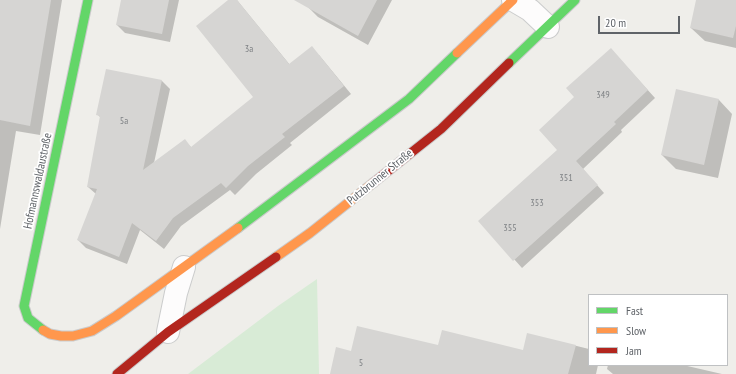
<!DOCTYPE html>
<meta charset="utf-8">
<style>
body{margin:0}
#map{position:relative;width:736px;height:374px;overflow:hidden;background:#efeeea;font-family:"PT Sans Narrow",sans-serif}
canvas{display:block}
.legend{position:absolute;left:588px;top:294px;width:140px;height:72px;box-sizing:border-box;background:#fff;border:1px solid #bfc1c3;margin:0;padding:5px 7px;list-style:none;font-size:12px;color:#5f6368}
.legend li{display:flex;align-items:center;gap:8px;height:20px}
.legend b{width:20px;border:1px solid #bfc1c3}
.scale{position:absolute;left:598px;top:16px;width:82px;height:18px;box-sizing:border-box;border:2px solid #5f6368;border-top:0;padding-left:5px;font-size:12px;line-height:14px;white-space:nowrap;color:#5f6368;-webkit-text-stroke:3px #fff;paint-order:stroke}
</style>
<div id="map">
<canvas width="736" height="374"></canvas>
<ul class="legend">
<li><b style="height:5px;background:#63d668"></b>Fast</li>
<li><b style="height:5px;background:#ff974d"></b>Slow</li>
<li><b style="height:5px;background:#b3261e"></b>Jam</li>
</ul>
<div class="scale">20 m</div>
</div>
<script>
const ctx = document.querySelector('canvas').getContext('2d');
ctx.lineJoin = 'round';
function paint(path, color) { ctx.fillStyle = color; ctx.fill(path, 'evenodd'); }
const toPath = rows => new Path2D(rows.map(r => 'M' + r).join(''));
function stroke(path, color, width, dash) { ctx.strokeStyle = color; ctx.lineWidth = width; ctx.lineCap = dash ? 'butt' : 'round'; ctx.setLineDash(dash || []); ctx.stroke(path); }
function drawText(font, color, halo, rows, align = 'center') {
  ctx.font = font + ' "PT Sans Narrow",sans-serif'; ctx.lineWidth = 3.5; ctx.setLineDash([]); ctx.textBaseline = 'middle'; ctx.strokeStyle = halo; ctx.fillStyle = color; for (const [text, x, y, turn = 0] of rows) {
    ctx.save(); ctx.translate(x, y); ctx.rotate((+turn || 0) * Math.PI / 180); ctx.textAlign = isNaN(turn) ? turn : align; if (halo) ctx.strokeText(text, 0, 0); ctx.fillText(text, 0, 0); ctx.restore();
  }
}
const green = toPath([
 [317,279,319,374,188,374,278,306]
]);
const shadow = toPath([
 [0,0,62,0,40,135,16,131,0,229],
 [122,0,179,0,170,42,125,33,117,25],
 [229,0,237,0,241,5,290,65,319,55,351,94,290,143,292,145,256,174,235,195,230,190,181,226,164,249,140,230,127,264,86,248,78,240,96,194,88,187,101,118,97,114,107,70,162,81,170,89,154,163,185,141,192,148,254,97],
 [312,0,392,0,368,45,318,17,308,7],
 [697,0,736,0,736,48,705,41,691,28],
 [618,57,655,98,621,130,622,132,583,169,604,193,522,268,480,221,558,150],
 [677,91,719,100,732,114,718,178,676,169,662,155],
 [528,334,589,349,589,365,598,365,596,374,334,374,352,352,439,346,524,351],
 [608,365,683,365,722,374,613,374,607,369]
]);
const building = toPath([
 [0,0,51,0,30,126,0,120],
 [121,0,169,0,162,34,116,25],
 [228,0,237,0,289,64,312,46,344,86,282,134,285,137,248,166,226,188,221,183,173,218,156,241,132,223,119,257,77,240,97,189,87,187,100,116,96,115,106,69,162,80,143,170,185,139,191,147,253,97,196,26],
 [294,0,377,0,358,36],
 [696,0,736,0,736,26,733,38,690,28],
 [611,48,648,90,614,122,616,124,576,161,598,185,513,261,478,221,557,150,539,130,574,97,566,88],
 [676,89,719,99,704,165,661,155],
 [357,326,438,345,442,330,523,350,527,333,576,345,568,374,330,374,336,347,351,351]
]);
const street = toPath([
 [513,0,530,10,548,27],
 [168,332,176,293,184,267]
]);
const fast = toPath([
 [509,63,575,0],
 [238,228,409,99,457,53],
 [43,330,28,318,24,306,88,0]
]);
const slow = toPath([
 [457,53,513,0],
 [276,257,310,233,373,183],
 [43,330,50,334,61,336,73,336,92,331,116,316,238,228]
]);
const jam = toPath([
 [373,183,441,129,509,63],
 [117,374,168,332,276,257]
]);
const numberNames = [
 ["3a",249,49],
 ["349",603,95],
 ["5a",124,121],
 ["351",566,178],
 ["353",537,203],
 ["355",510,228],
 ["5",361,363]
];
const streetNames = [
 ["Putzbrunner Straße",380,177,-39],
 ["Hofmannswaldaustraße",38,181,-78]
];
paint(green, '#d8ebd6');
paint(shadow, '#0003');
paint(building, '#d6d5d3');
stroke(street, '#cbcccc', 24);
stroke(fast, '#cacacb', 11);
stroke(slow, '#cacacb', 11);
stroke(jam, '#cacacb', 11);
stroke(street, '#fdfcfc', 22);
stroke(fast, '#63d668', 9);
stroke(slow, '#ff974d', 9);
stroke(jam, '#b3261e', 9);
drawText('10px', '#7e8184', null, numberNames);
drawText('12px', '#5f6368', '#fff', streetNames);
</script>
